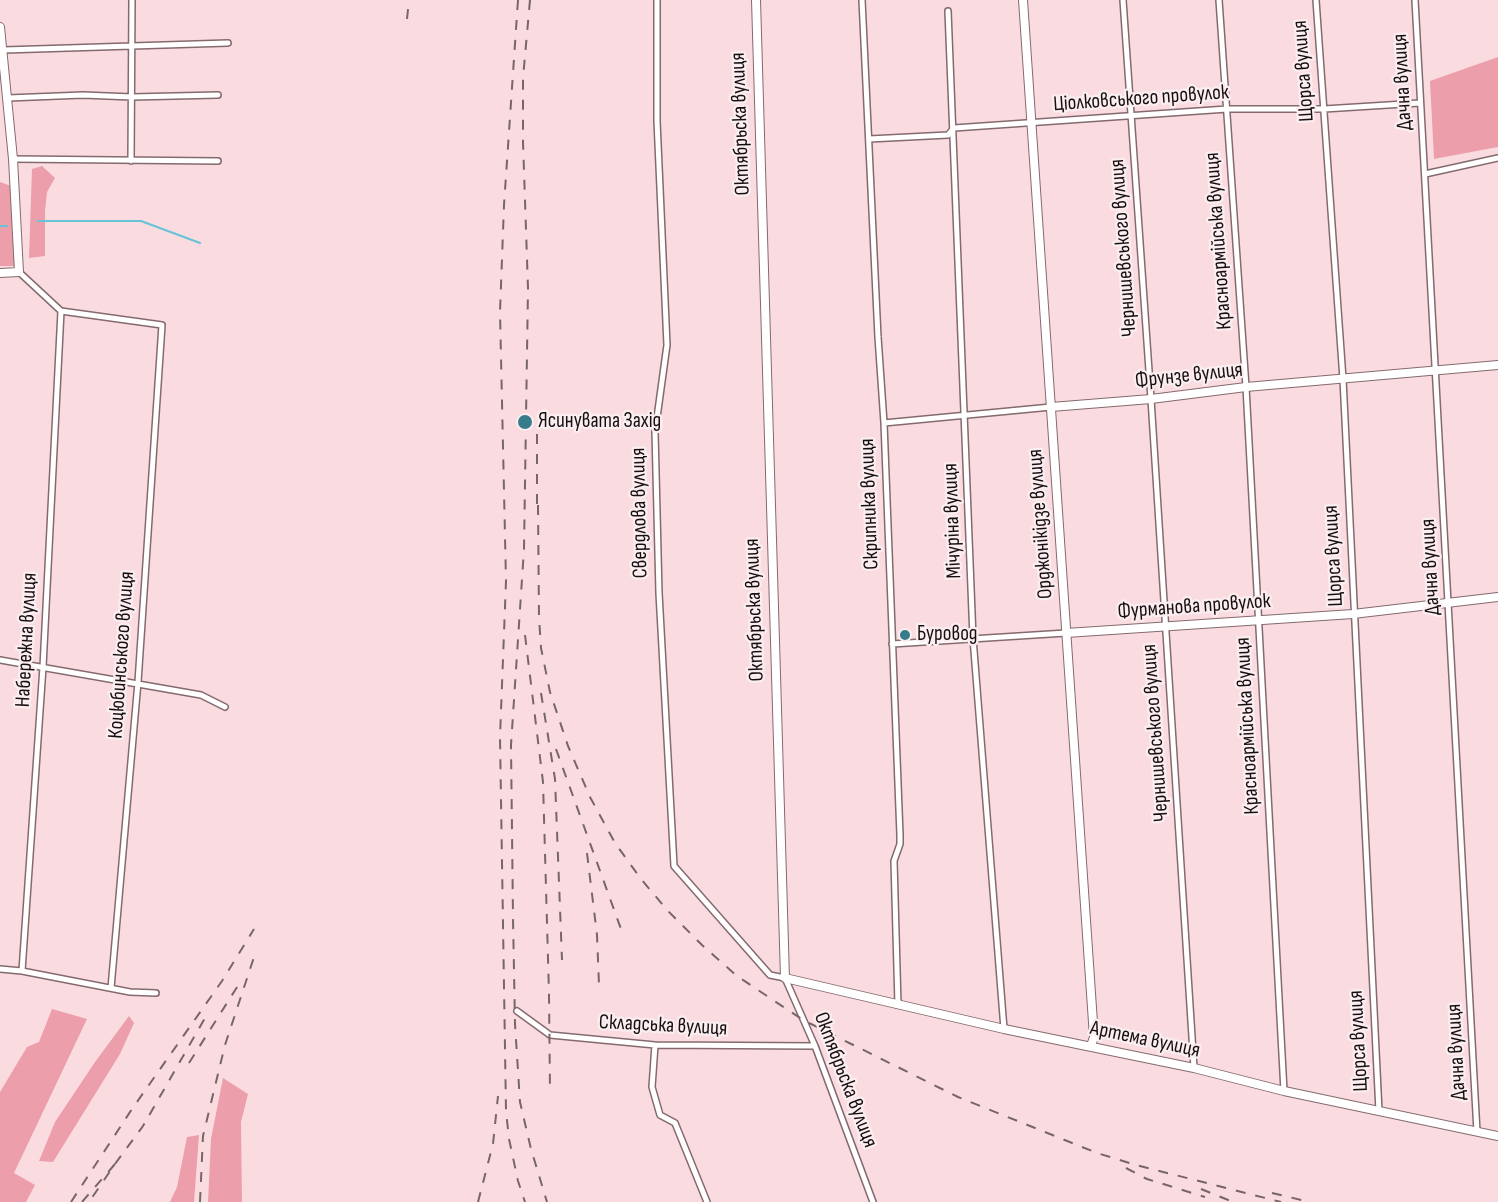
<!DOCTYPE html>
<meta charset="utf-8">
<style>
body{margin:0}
canvas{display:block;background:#fadce0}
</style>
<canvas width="1498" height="1202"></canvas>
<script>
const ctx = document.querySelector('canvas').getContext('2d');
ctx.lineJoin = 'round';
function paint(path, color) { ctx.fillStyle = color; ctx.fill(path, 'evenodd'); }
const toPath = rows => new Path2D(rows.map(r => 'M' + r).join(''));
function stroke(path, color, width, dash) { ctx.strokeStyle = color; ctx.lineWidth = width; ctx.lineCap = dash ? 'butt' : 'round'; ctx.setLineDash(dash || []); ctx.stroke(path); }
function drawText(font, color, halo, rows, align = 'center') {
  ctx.font = font + ' "Sofia Sans Condensed",sans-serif'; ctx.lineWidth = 4.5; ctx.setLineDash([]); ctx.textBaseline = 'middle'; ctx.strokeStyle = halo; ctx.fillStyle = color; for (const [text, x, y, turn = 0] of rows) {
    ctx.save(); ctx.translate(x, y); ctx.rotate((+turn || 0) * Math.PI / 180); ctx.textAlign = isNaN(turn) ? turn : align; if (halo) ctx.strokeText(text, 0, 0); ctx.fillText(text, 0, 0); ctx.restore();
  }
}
const forest = toPath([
 [1498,54,1498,147,1434,159,1430,81,1498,57],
 [42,166,55,178,47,192,45,211,45,256,29,258,32,169],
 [0,182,14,187,15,266,0,266],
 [52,1009,87,1019,14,1173,35,1185,26,1202,0,1202,0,1092,27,1047,39,1042],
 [129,1016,134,1023,120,1054,53,1162,39,1161,55,1122,95,1062],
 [223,1078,248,1094,241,1122,242,1202,208,1202,211,1139],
 [199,1135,194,1202,170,1202,177,1187,187,1137]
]);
const stream = toPath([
 [38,221,141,221,200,243],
 [0,226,7,226]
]);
const street = toPath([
 [657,0,657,121,667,345,655,432,659,593,674,866,770,975,785,978,815,1046,873,1202],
 [862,0,878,337,884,423,900,835,900,844,894,861,898,1005],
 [1123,0,1151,399,1194,1068],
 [1219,0,1246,387,1284,1091],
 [1316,0,1343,379,1379,1111],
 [1415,0,1477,1132],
 [948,11,973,638,1004,1029],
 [4,50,228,43],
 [8,98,83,95,132,97,218,95],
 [869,139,948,135,954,128,1227,109,1324,109,1420,103],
 [13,159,218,161],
 [131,161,132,0],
 [1425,174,1498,158],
 [19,272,61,311,162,325,138,682,111,988],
 [884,423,1051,407],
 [892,644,1066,633],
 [0,660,201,695,225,707],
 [0,969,22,971,130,992,156,993],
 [22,971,43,667,61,311],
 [517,1011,550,1035,655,1045,815,1046],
 [655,1045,652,1087,660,1115,675,1123,707,1202]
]);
const secondary = toPath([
 [756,0,785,978,1004,1029,1194,1068,1284,1091,1498,1136],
 [1023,0,1094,1037,1091,1046],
 [0,27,13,159,19,272,0,273],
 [1051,407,1151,399,1246,387,1498,365],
 [1066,633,1353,614,1498,597]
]);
const rail = toPath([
 [518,0,504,205,500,312,506,581,500,737,506,1111,509,1139,518,1181,525,1202],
 [530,0,523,78,523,142,528,288,524,549,511,745,513,918,515,1024,520,1102,531,1149,547,1202],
 [407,19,409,0],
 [537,434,537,512],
 [538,505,539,617,541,648,550,692,568,746,590,797,615,843,641,879,668,911,702,945,737,976,803,1020,958,1097,1097,1153,1136,1165,1281,1202],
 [525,635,543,782,549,994,550,1091],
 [541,693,555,779,562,960],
 [556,749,621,929],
 [587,853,597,935,599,985],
 [189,1063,239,984],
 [115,1164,143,1126,209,1011],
 [1126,1168,1147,1179,1205,1197],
 [1201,1189,1233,1202],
 [1272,1193,1310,1202],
 [71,1202,132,1109,222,981,254,929],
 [82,1202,115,1164,89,1202],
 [200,1202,203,1136,225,1045,256,951],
 [478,1202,493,1144,498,1096]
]);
const markers = [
 [525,422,8,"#387c8b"],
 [905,635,6,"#387c8b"]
];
const streetNames = [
 ["Щорса вулиця",1304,71,-94],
 ["Дачна вулиця",1403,82,-93],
 ["Ціолковського провулок",1141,99,-4],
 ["Октябрьска вулиця",741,124,-92],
 ["Красноармійська вулиця",1219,241,-94],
 ["Чернишевського вулиця",1124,248,-94],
 ["Фрунзе вулиця",1189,376,-6],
 ["Скрипника вулиця",870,504,-92],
 ["Свердлова вулиця",640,513,-91],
 ["Мічуріна вулиця",953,521,-92],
 ["Орджонікідзе вулиця",1041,524,-94],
 ["Щорса вулиця",1334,556,-93],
 ["Дачна вулиця",1431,567,-93],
 ["Фурманова провулок",1194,607,-4],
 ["Октябрьска вулиця",755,610,-92],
 ["Набережна вулиця",27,640,-87],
 ["Коцюбинського вулиця",122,655,-86],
 ["Красноармійська вулиця",1248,726,-93],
 ["Чернишевського вулиця",1156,733,-94],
 ["Складська вулиця",663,1026,3],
 ["Артема вулиця",1145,1040,12],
 ["Щорса вулиця",1359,1041,-93],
 ["Дачна вулиця",1457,1052,-93],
 ["Октябрьска вулиця",845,1080,69]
];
const poiNames = [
 ["Ясинувата Захід",538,422],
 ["Буровод",917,635]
];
paint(forest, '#ec9eab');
stroke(stream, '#66c4d9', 2);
stroke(street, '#846a6e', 8);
stroke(secondary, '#846a6e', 10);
stroke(street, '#fff', 5);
stroke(secondary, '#fff', 8);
stroke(rail, '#776567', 2, [10, 10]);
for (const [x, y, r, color] of markers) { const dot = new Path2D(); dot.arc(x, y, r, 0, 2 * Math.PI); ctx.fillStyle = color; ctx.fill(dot); stroke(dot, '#fbeef0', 2); }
drawText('21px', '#180f10', '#fbeef0', streetNames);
drawText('21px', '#180f10', '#fbeef0', poiNames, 'left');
</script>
